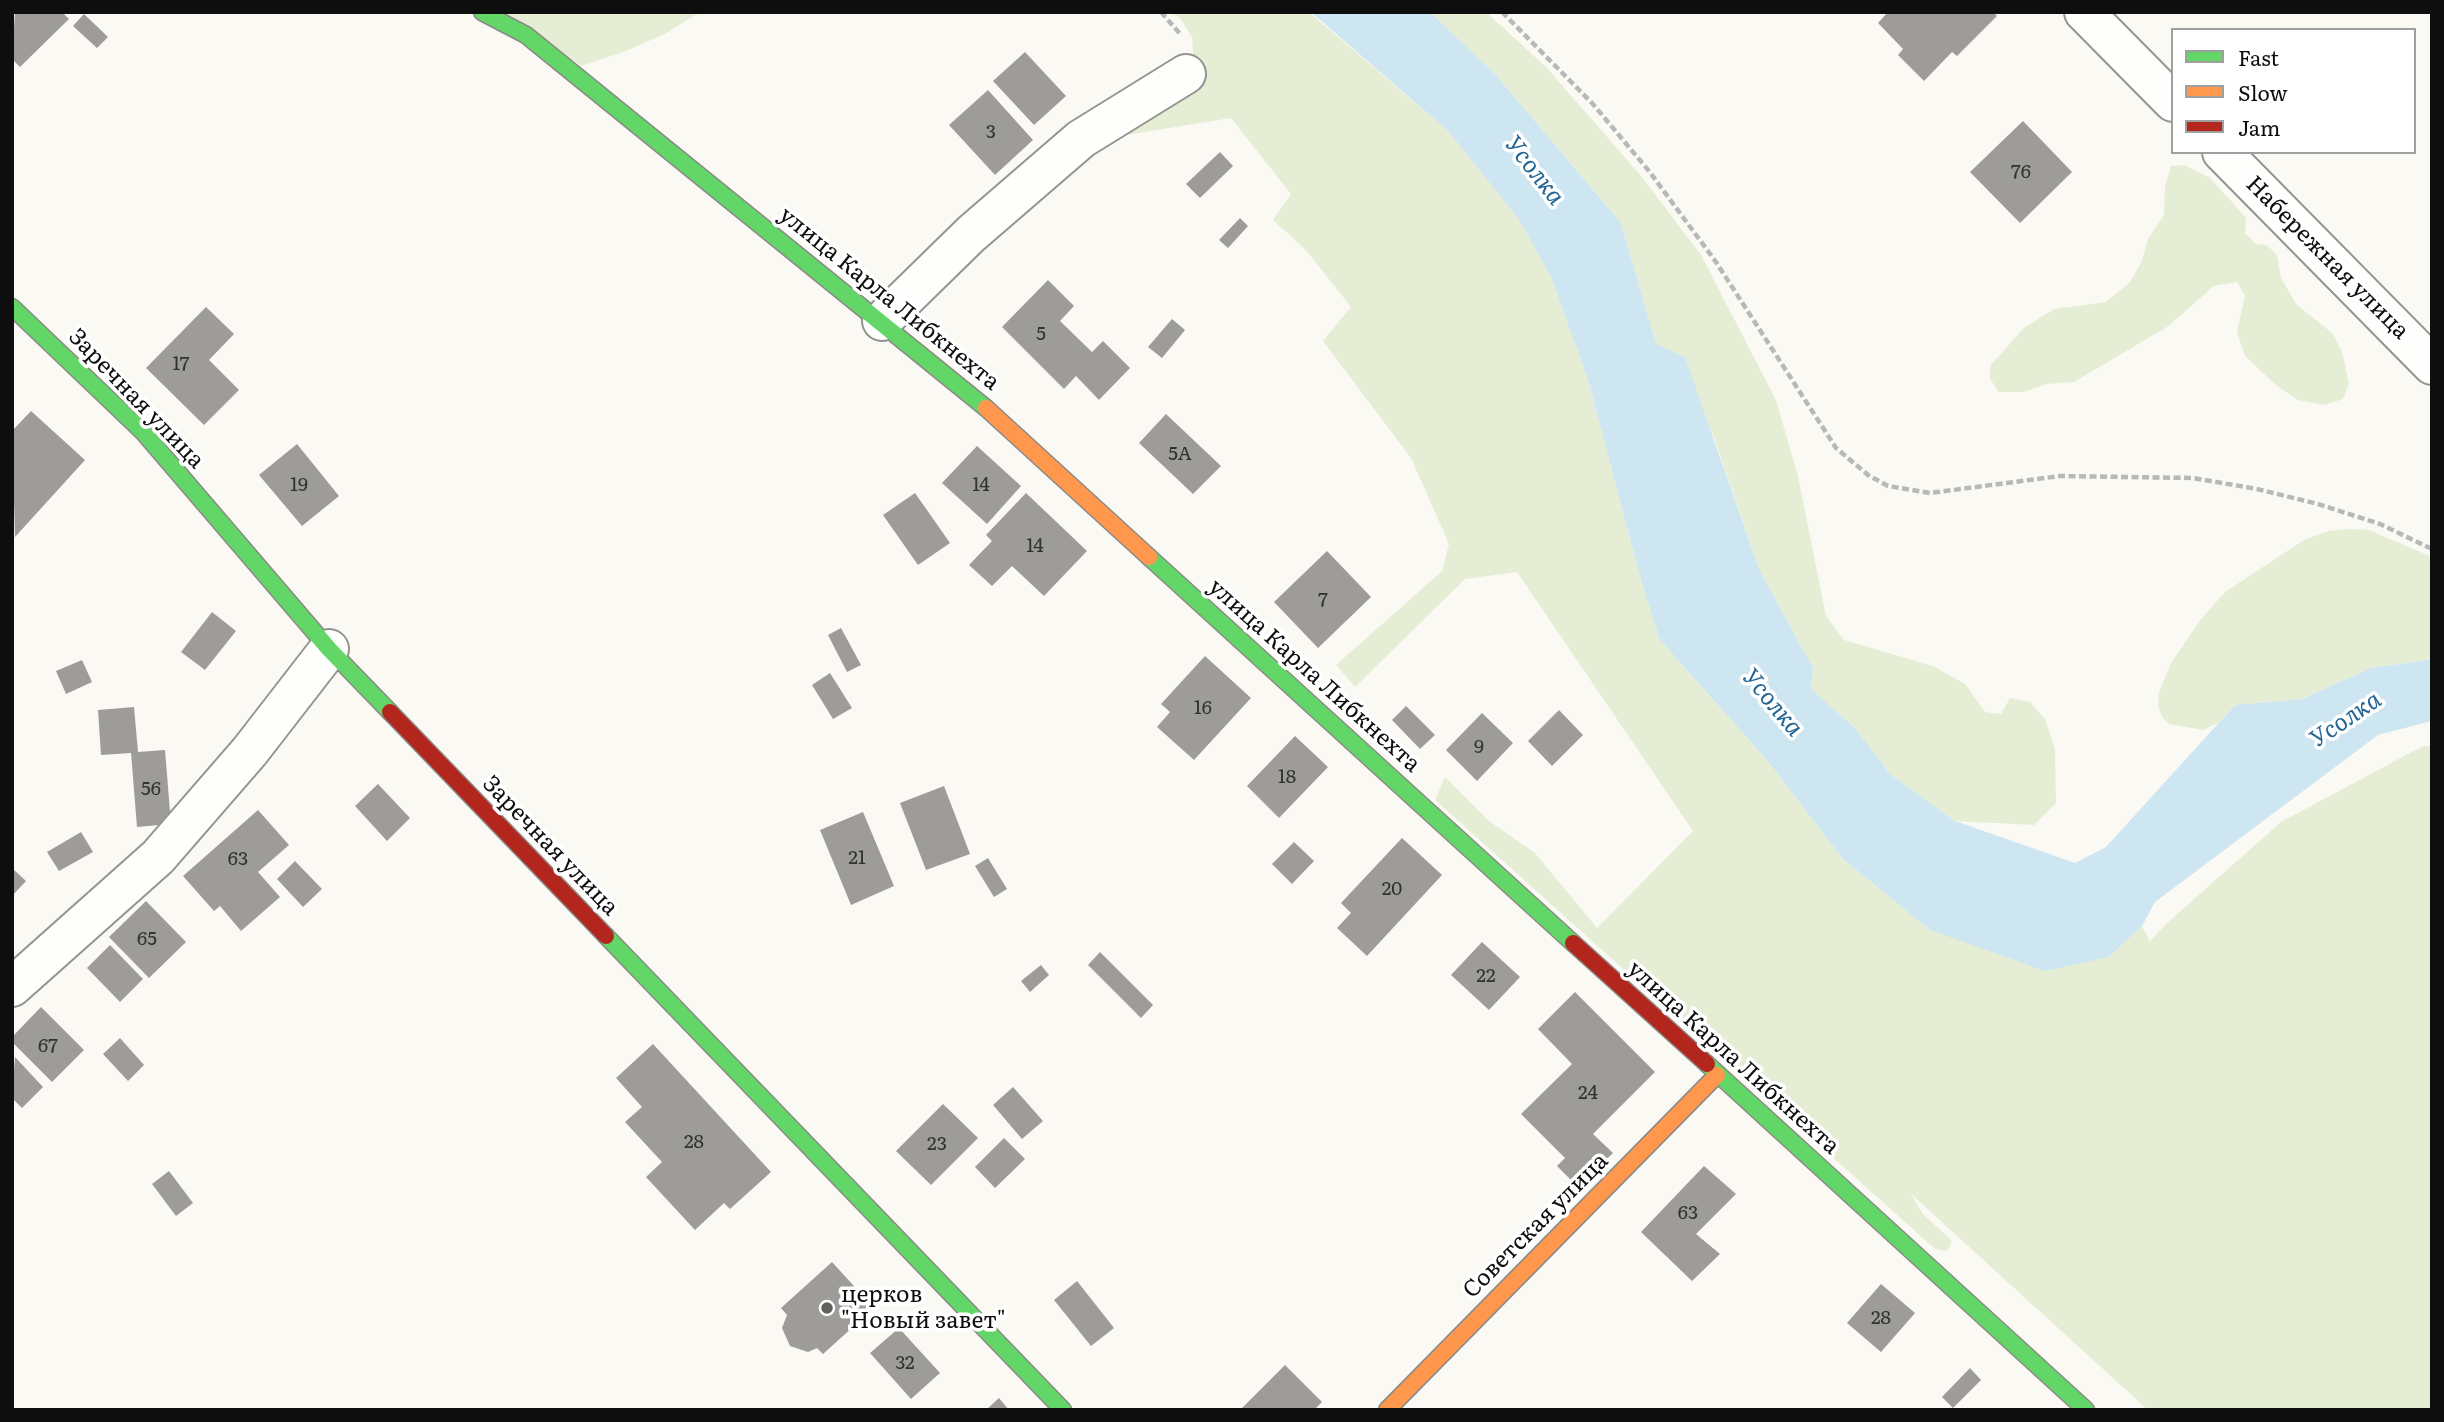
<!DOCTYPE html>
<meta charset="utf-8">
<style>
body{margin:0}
#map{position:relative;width:2444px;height:1422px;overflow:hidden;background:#faf9f3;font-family:Literata,serif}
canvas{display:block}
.frame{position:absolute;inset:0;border:14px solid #0e0e0e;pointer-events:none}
.legend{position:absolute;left:2171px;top:28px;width:245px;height:126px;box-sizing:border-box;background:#fff;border:2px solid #9f9f9f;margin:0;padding:9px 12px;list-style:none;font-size:21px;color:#0e0e0e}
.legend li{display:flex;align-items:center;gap:14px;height:35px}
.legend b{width:35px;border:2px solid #9f9f9f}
</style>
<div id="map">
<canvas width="2444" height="1422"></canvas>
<div class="frame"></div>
<ul class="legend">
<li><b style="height:9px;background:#63d668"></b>Fast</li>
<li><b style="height:9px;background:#ff974d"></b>Slow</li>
<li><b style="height:9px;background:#b3261e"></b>Jam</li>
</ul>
</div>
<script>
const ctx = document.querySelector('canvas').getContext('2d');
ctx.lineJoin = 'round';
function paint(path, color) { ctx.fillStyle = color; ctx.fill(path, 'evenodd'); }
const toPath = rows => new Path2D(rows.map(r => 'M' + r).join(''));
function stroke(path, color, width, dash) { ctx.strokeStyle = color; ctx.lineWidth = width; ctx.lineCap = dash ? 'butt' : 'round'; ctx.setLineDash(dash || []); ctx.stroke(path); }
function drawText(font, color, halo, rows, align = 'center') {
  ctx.font = font + ' Literata,serif'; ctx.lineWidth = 7; ctx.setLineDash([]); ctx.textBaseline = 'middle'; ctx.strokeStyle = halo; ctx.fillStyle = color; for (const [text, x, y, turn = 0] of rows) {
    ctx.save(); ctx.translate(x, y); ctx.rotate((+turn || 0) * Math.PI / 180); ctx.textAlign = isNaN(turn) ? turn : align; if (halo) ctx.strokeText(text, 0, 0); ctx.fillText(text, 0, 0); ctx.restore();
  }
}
const green = toPath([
 [504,12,708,12,695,15,665,34,623,52,581,66],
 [1170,12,1309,12,1448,131,1518,217,1551,277,1588,380,1642,584,1660,640,1766,759,1843,859,1930,930,2109,957,2142,926,2150,941,2166,924,2281,822,2423,746,2432,746,2432,1410,2148,1410,1911,1194,1923,1214,1952,1241,1947,1251,1935,1249,1435,800,1445,777,1489,821,1535,853,1597,928,1693,831,1517,572,1465,579,1355,687,1336,665,1442,571,1449,544,1411,458,1323,341,1351,307,1305,249,1273,220,1291,194,1231,118,1102,139,1195,78,1192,37,1180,18],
 [1430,12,1486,12,1546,67,1642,177,1701,255,1776,400,1798,476,1826,616,1844,640,1933,666,1965,684,1985,712,2001,714,2010,698,2030,702,2045,719,2055,749,2056,803,2034,825,1955,821,1890,774,1856,729,1811,689,1813,668,1759,569,1712,432,1656,344,1621,223,1495,74],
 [2184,165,2209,177,2224,193,2246,218,2245,233,2256,244,2267,245,2277,255,2281,278,2296,304,2332,333,2342,351,2349,384,2343,399,2324,405,2298,400,2277,386,2245,356,2237,332,2245,296,2237,282,2214,286,2167,327,2074,382,2046,384,2024,392,1998,392,1990,378,1990,366,2024,328,2054,309,2106,302,2130,282,2142,261,2148,239,2164,215,2165,187,2171,166],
 [2349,529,2369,530,2432,557,2432,659,2371,668,2302,699,2235,705,2218,723,2203,730,2169,724,2162,717,2158,706,2159,692,2171,663,2201,619,2225,592,2304,540,2328,531]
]);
const water = toPath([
 [1311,12,1430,12,1495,74,1621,223,1656,344,1685,357,1759,569,1813,668,1811,689,1856,729,1890,774,1955,821,2075,863,2106,847,2235,705,2302,699,2371,668,2432,659,2432,721,2378,735,2155,902,2142,926,2109,957,2045,971,1930,930,1843,859,1766,759,1660,640,1642,584,1588,380,1551,277,1518,218,1448,131]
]);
const building = toPath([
 [15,12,62,12,69,19,20,67,12,59],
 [1888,12,1993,12,1997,16,1957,56,1952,52,1924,81,1898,55,1903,49,1878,23],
 [84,14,108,37,97,48,73,26],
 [1025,52,1066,96,1034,125,993,81],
 [988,90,1033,140,995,175,949,125],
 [2023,121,2072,172,2020,223,1970,172],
 [1220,152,1233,166,1200,198,1186,184],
 [1240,218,1248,226,1228,248,1219,240],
 [1048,280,1074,306,1060,321,1092,352,1103,341,1130,368,1099,400,1076,376,1064,389,1002,327],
 [206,307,234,334,209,360,239,390,204,425,146,368],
 [1172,319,1185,330,1162,358,1148,347],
 [31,411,85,460,15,537,12,431],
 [1166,414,1221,466,1193,494,1139,443],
 [297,444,339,496,302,526,259,475],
 [977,446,1021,486,987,524,942,483],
 [915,493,950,543,918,565,883,515],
 [1026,493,1087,551,1044,596,1012,566,992,586,969,565,992,541,986,535],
 [1327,551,1371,597,1318,648,1274,602],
 [212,612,236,631,205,670,181,652],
 [841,628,861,665,847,672,828,635],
 [1205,656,1251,698,1194,760,1157,727,1170,712,1161,704],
 [82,660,92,682,66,694,56,671],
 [830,673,852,708,833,719,812,685],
 [1406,706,1435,735,1420,749,1392,720],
 [134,707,138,752,165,750,171,824,137,827,131,753,101,755,98,710],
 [1559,710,1583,735,1552,766,1528,741],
 [1482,713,1513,743,1477,781,1446,750],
 [1295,736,1328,767,1279,818,1247,786],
 [378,784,410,818,387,841,355,806],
 [944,786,970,854,926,870,900,803],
 [258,810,289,845,258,872,280,897,241,931,220,906,214,911,183,876],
 [863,812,894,886,851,905,820,830],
 [81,832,93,852,59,871,47,852],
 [1402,838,1442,875,1367,956,1337,928,1351,913,1341,903],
 [1294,842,1314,861,1292,884,1272,864],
 [988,858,1007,889,994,897,975,866],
 [295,861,322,889,303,907,277,879],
 [12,868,26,881,12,896],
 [146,901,186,942,149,978,109,937],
 [1482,942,1520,977,1489,1010,1451,975],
 [110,945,143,979,120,1002,87,968],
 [1100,952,1153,1005,1141,1018,1088,965],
 [1041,965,1049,975,1030,992,1021,981],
 [1575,992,1655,1072,1593,1134,1613,1153,1578,1187,1557,1166,1565,1158,1521,1114,1572,1064,1538,1029],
 [41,1007,84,1050,52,1082,12,1042,12,1037],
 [120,1038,144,1065,128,1081,103,1054],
 [653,1044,771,1172,730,1209,724,1203,695,1230,646,1177,662,1162,625,1122,642,1107,616,1078],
 [15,1057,43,1087,22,1108,12,1098],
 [1013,1087,1043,1121,1022,1139,993,1105],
 [943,1104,978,1138,931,1185,896,1151],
 [1004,1138,1025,1159,995,1188,975,1167],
 [1704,1166,1736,1194,1696,1234,1720,1254,1692,1281,1641,1232],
 [169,1171,193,1203,176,1216,152,1184],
 [832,1262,874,1308,823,1354,817,1348,808,1352,790,1346,782,1328,787,1315,781,1308],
 [1077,1281,1114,1328,1091,1346,1054,1300],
 [1881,1284,1915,1313,1881,1352,1847,1323],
 [899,1328,940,1373,911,1399,870,1353],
 [1285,1365,1322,1402,1314,1410,1240,1410],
 [1970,1368,1981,1380,1953,1408,1942,1397],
 [999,1398,1009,1410,986,1410]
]);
const path = toPath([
 [1161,12,1181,35],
 [1502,12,1592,103,1649,171,1716,262,1836,448,1868,475,1888,486,1930,493,2060,476,2193,478,2257,489,2318,504,2380,524,2432,549]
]);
const street = toPath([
 [2084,12,2173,102],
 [2222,152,2432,365],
 [882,321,971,234,1081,139,1186,74],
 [12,987,158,857,250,751,329,649]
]);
const fast = toPath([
 [482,12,526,35,986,408],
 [12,307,144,433,329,649,390,712],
 [1149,557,1573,943],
 [606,936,1063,1410],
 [1707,1064,2086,1410]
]);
const slow = toPath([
 [986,408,1149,557],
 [1387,1410,1717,1075]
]);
const jam = toPath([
 [390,712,606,936],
 [1573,943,1707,1064]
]);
const markers = [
 [827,1308,7,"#61605e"]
];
const numberNames = [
 ["3",991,132],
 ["76",2021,172],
 ["5",1041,334],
 ["17",181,364],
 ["5А",1180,454],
 ["19",299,485],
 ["14",981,485],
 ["14",1035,546],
 ["7",1323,600],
 ["16",1203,708],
 ["9",1479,747],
 ["18",1287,777],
 ["56",151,789],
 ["21",857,858],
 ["63",238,859],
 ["20",1392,889],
 ["65",147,939],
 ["22",1486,976],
 ["67",48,1046],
 ["24",1588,1093],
 ["28",694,1142],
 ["23",937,1144],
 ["63",1688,1213],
 ["28",1881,1318],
 ["32",905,1363]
];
const streetNames = [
 ["Набережная улица",2327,258,45],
 ["улица Карла Либкнехта",889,299,39],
 ["Заречная улица",136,399,46],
 ["улица Карла Либкнехта",1314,676,42],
 ["Заречная улица",550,846,46],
 ["улица Карла Либкнехта",1733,1058,42],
 ["Советская улица",1536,1226,-45]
];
const poiNames = [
 ["церков",841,1295],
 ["\"Новый завет\"",841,1321]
];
const waterNames = [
 ["Усолка",1534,171,52],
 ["Усолка",1772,703,50],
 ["Усолка",2346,720,-34]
];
paint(green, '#e5eed5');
paint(water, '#cde6f1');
paint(building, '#9e9c98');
stroke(street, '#949491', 42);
stroke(fast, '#8b8a88', 19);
stroke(slow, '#8b8a88', 19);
stroke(jam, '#8b8a88', 19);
stroke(path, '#b8b8b7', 4.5, [7, 3.5]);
stroke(street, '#fefefd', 38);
stroke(fast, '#63d668', 16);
stroke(slow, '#ff974d', 16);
stroke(jam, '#b3261e', 16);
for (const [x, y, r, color] of markers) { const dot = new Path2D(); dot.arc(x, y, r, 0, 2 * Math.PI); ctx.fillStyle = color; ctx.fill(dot); stroke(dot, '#fff', 2.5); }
drawText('19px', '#323230', null, numberNames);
drawText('23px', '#0e0e0e', '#fff', streetNames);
drawText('23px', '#0e0e0e', '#fff', poiNames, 'left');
drawText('italic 24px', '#236693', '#fff', waterNames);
</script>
